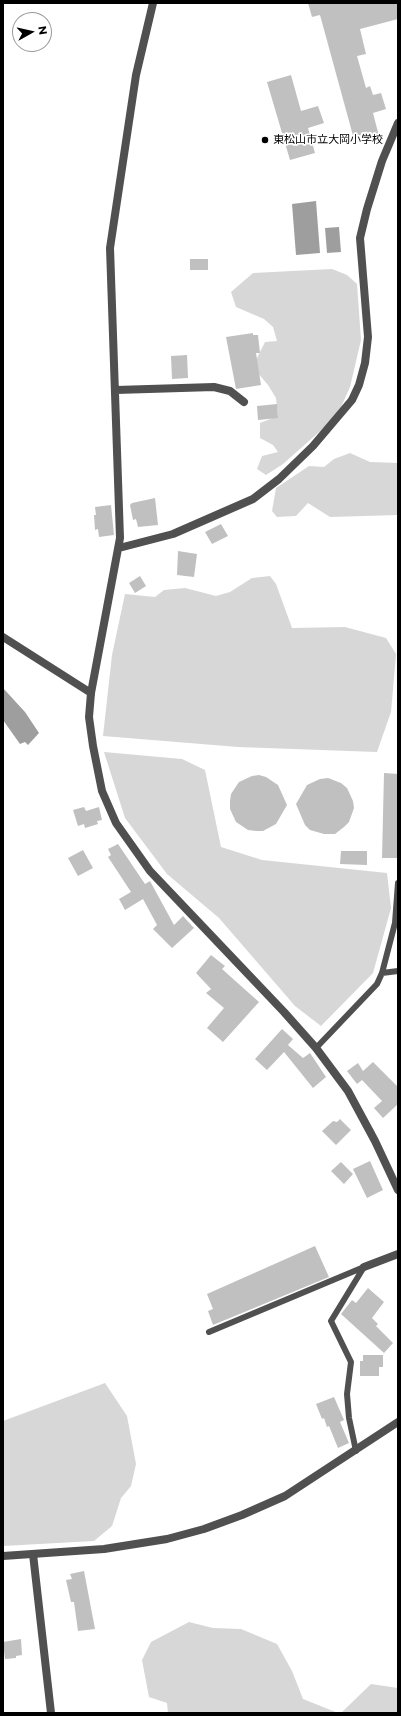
<!DOCTYPE html>
<meta charset="utf-8">
<style>
body{margin:0}
#map{position:relative;width:401px;height:1716px;overflow:hidden;background:#fff;font-family:Montserrat,sans-serif}
canvas{display:block}
.frame{position:absolute;inset:0;border:4px solid #000;pointer-events:none}
.north{position:absolute;left:12px;top:12px;width:40px;height:40px;box-sizing:border-box;background:#fff;border:1px solid #999;border-radius:50%;rotate:82deg;font-size:11px;font-weight:700;line-height:16px;text-align:center;color:#000}
.north::after{content:'';display:block;margin:auto;width:14px;height:18px;background:#000;clip-path:polygon(50% 0,100% 100%,50% 72%,0 100%)}
</style>
<div id="map">
<canvas width="401" height="1716"></canvas>
<div class="frame"></div>
<div class="north">N</div>
</div>
<script>
const ctx = document.querySelector('canvas').getContext('2d');
ctx.lineJoin = 'round';
function paint(path, color) { ctx.fillStyle = color; ctx.fill(path, 'evenodd'); }
const toPath = rows => new Path2D(rows.map(r => 'M' + r).join(''));
function stroke(path, color, width, dash) { ctx.strokeStyle = color; ctx.lineWidth = width; ctx.lineCap = dash ? 'butt' : 'round'; ctx.setLineDash(dash || []); ctx.stroke(path); }
function drawText(font, color, halo, rows, align = 'center') {
  ctx.font = font + ' Montserrat,"Noto Sans JP",sans-serif'; ctx.lineWidth = 3.5; ctx.setLineDash([]); ctx.textBaseline = 'middle'; ctx.strokeStyle = halo; ctx.fillStyle = color; for (const [text, x, y, turn = 0] of rows) {
    ctx.save(); ctx.translate(x, y); ctx.rotate((+turn || 0) * Math.PI / 180); ctx.textAlign = isNaN(turn) ? turn : align; if (halo) ctx.strokeText(text, 0, 0); ctx.fillText(text, 0, 0); ctx.restore();
  }
}
const green = toPath([
 [332,269,347,275,357,284,361,340,350,387,341,407,327,425,283,464,266,475,257,469,262,456,278,452,273,445,260,438,260,423,278,416,276,398,268,385,257,372,255,362,265,342,277,341,273,327,264,319,236,307,231,292,253,273],
 [350,453,370,462,398,463,398,515,330,517,308,503,296,516,277,517,272,511,276,488,309,466,324,467,334,459],
 [270,576,276,584,292,628,345,627,386,638,396,654,391,712,377,752,238,747,103,736,112,655,125,594,155,597,164,590,185,588,216,596,230,592,252,578],
 [104,752,182,759,205,770,221,847,262,860,387,873,391,908,373,973,321,1026,295,1006,219,918,167,874,125,818],
 [105,1383,127,1416,136,1464,131,1486,121,1498,112,1526,94,1541,3,1546,3,1421],
 [189,1622,213,1628,241,1629,277,1644,292,1671,303,1699,338,1713,168,1713,167,1703,149,1697,142,1660,151,1642],
 [371,1684,398,1688,398,1713,341,1713]
]);
const water = toPath([
 [316,201,320,253,296,255,292,204],
 [339,227,341,252,327,253,325,228],
 [3,688,25,712,39,733,28,745,25,742,20,744,3,720]
]);
const building = toPath([
 [308,3,398,3,398,19,360,29,366,54,357,56,366,88,370,86,373,95,381,93,386,109,373,113,379,136,355,143,320,15,312,17],
 [291,75,301,111,318,106,324,123,308,128,315,153,290,160,267,82],
 [190,259,208,259,208,270,190,270],
 [253,333,253,335,258,335,260,353,256,353,261,385,236,389,226,337],
 [187,355,188,378,172,379,171,356],
 [277,404,278,418,258,420,257,406],
 [155,498,158,525,138,527,136,519,133,520,130,505,132,503],
 [111,505,114,535,99,537,98,529,95,530,94,515,96,515,95,507],
 [221,524,228,536,212,544,205,532],
 [178,551,197,554,194,577,177,575],
 [140,576,146,586,135,593,129,583],
 [384,773,398,774,398,858,382,858],
 [259,775,266,777,278,785,287,805,276,824,263,831,256,831,248,830,236,822,230,809,230,801,231,794,239,782,252,776],
 [328,778,341,783,347,788,353,801,354,808,349,822,344,827,335,834,324,834,310,830,305,825,296,804,307,785,320,779],
 [84,807,86,811,99,807,102,820,97,821,98,824,85,828,84,824,78,826,73,810],
 [118,844,145,884,150,881,174,925,183,916,194,928,172,948,153,929,157,925,143,899,125,910,119,899,131,892,108,857,111,855,108,849],
 [83,850,93,868,78,876,68,858],
 [341,851,367,851,367,865,340,864],
 [211,955,225,966,222,969,259,1002,223,1042,207,1028,224,1008,206,993,211,989,196,973],
 [282,1029,293,1039,288,1045,303,1058,310,1053,326,1077,313,1088,284,1052,267,1070,255,1059],
 [373,1062,398,1087,398,1104,383,1118,374,1108,382,1101,362,1080,357,1084,347,1071,358,1063,363,1071],
 [340,1119,351,1130,336,1145,322,1131,333,1121,337,1122],
 [370,1161,383,1190,367,1198,353,1169],
 [341,1162,353,1174,344,1184,331,1171],
 [315,1246,329,1277,213,1325,208,1311,213,1309,207,1294],
 [368,1288,384,1302,372,1318,378,1324,376,1326,393,1343,384,1353,341,1314,352,1300,356,1303],
 [363,1355,383,1355,383,1367,379,1367,379,1376,360,1376,360,1361,363,1361],
 [334,1397,344,1420,340,1422,349,1443,338,1448,329,1426,327,1427,324,1418,322,1419,316,1404],
 [84,1571,95,1629,78,1631,74,1602,71,1602,66,1580,72,1579,70,1574],
 [21,1639,22,1655,16,1656,16,1658,5,1659,3,1642]
]);
const service = toPath([
 [382,973,398,971],
 [316,1048,377,984,382,973,395,923,398,883],
 [209,1332,364,1267],
 [356,1451,349,1418,347,1394,351,1362,331,1321,364,1267]
]);
const minor = toPath([
 [116,390,214,387,230,391,244,402],
 [119,548,173,534,253,499,279,479,313,446,352,400,359,385,365,363,368,337,360,238,367,209,382,161,398,123],
 [91,693,120,538,110,248,136,75,153,3],
 [364,1267,398,1254],
 [33,1554,51,1713]
]);
const tertiary = toPath([
 [3,637,91,693,89,717,93,746,102,791,116,823,150,871,284,1012,316,1048,348,1091,375,1141,398,1190],
 [3,1556,104,1549,167,1539,204,1529,242,1515,285,1496,398,1422]
]);
const markers = [
 [265,140,4,"#000"]
];
const poiNames = [
 ["東松山市立大岡小学校",273,140]
];
paint(green, '#d7d7d7');
paint(water, '#9e9e9e');
paint(building, '#c0c0c0');
stroke(service, '#505050', 6);
stroke(minor, '#505050', 8);
stroke(tertiary, '#505050', 8);
for (const [x, y, r, color] of markers) { const dot = new Path2D(); dot.arc(x, y, r, 0, 2 * Math.PI); ctx.fillStyle = color; ctx.fill(dot); stroke(dot, '#fff', 1.5); }
drawText('11px', '#000', '#fff', poiNames, 'left');
</script>
